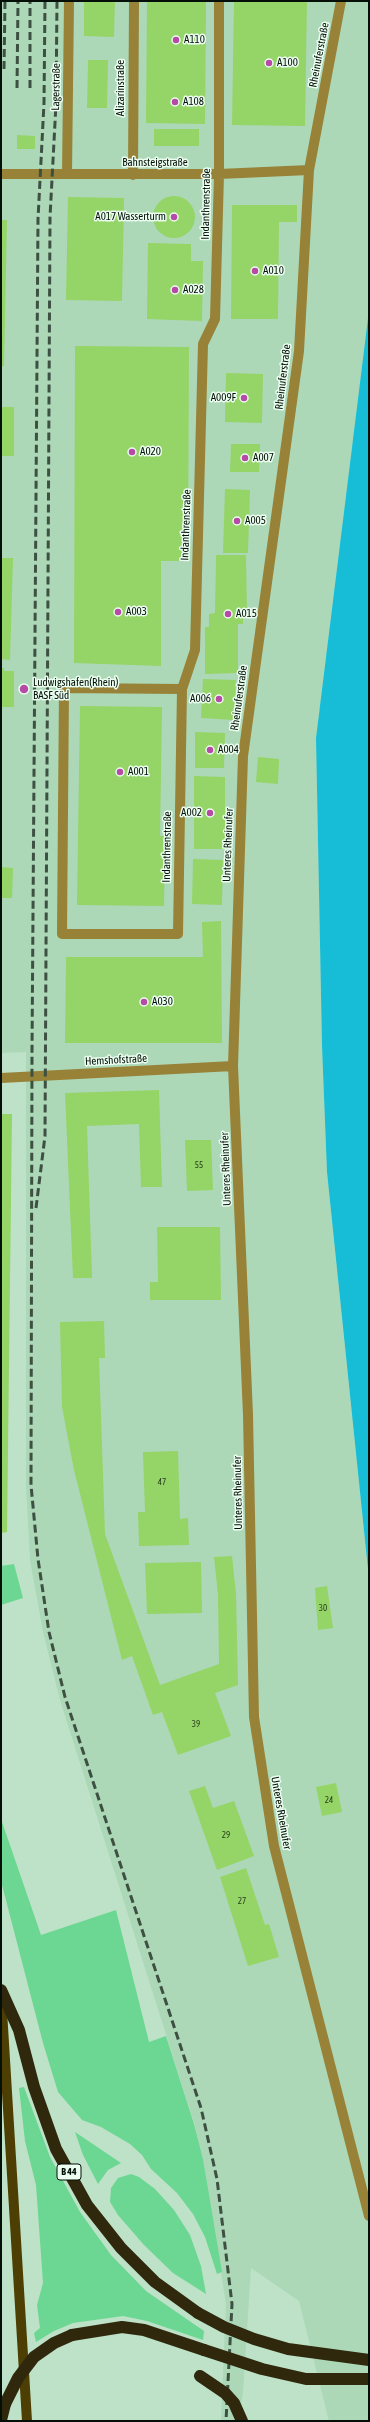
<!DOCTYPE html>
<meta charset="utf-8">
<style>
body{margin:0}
#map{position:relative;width:370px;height:2422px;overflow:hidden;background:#bde2c7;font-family:"Asap Condensed",sans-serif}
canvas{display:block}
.frame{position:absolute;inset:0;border:2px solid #040f07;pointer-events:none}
</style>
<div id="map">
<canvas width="370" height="2422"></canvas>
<div class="frame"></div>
</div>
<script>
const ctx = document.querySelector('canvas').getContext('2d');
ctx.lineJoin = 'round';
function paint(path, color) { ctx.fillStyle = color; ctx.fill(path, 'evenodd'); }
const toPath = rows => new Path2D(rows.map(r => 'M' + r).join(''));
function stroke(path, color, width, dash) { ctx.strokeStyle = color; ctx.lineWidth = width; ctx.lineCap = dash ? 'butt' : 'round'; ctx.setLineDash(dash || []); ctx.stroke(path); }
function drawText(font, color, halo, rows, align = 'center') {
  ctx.font = font + ' "Asap Condensed",sans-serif'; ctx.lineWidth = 3; ctx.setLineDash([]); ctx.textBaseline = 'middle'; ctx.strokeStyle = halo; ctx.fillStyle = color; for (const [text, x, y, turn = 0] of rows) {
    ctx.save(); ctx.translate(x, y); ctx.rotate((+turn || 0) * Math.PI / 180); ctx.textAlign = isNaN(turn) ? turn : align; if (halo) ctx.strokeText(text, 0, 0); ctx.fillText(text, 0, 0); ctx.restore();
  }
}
const built = toPath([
 [1,1,369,1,369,310,316,738,322,1046,327,1172,369,1579,369,2421,329,2421,299,2301,251,2268,243,2393,238,2421,221,2421,226,2304,203,2159,195,2126,60,1700,43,1632,30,1560,26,1485,26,1052,1,1053]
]);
const green = toPath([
 [14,1564,23,1598,1,1605,1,1566],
 [1,1819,41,1935,116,1910,149,2042,166,2036,194,2124,203,2159,222,2272,217,2274,205,2237,193,2214,177,2193,151,2169,142,2155,130,2144,101,2127,82,2120,58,2092,43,2043,1,1881],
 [24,2087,50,2157,80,2212,111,2255,146,2291,204,2331,203,2340,147,2321,123,2316,73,2323,54,2331,36,2342,34,2333,40,2328,37,2305,43,2283,36,2185,25,2141,19,2088],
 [75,2132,121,2163,108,2170,98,2184,83,2155],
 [131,2174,139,2177,155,2189,174,2210,190,2235,201,2266,206,2294,173,2273,144,2245,118,2215,110,2202,111,2188,118,2178]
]);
const water = toPath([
 [369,310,369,1579,327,1172,322,1046,316,738]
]);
const building = toPath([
 [84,1,115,1,114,37,84,36],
 [147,1,206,1,205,124,146,123],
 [234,1,307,1,305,126,232,125],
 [88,60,108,60,107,108,87,108],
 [154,129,199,129,199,146,154,146],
 [17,135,35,136,35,149,17,149],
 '153 217a21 21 0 1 1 42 0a21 21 0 1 1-42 0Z',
 [68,197,124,198,122,301,66,300],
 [232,205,297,205,297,222,279,222,278,319,231,319],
 [1,220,7,220,4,366,1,366],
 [148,243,191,244,191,261,203,261,202,321,147,319],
 [75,346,189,347,188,561,161,561,161,666,74,663],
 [226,373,263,374,262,423,225,422],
 [1,407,14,407,14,456,1,456],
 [231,444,260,444,259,472,230,472],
 [225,489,250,490,248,553,223,553],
 [216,555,246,555,247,615,243,616,243,624,238,624,238,673,205,674,205,627,209,627,209,614,215,613],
 [1,558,13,558,10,660,1,659],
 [1,668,4,668,4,671,14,671,14,707,1,707],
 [203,679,236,680,234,720,201,718],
 [80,706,162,707,160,836,165,836,164,906,77,905],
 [195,732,225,733,224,768,195,768],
 [258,757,279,759,278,784,256,782],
 [194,776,225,777,225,849,194,849],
 [193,859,223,860,222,905,192,904],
 [1,867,13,868,12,898,1,898],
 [221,921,222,1043,65,1043,66,957,203,957,202,922],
 [159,1090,162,1187,141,1187,139,1124,87,1126,92,1278,73,1278,65,1093],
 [1,1114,12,1114,7,1532,1,1533],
 [185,1140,211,1140,213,1190,187,1191],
 [157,1227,220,1227,221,1300,150,1300,150,1282,158,1282],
 [104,1321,105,1358,99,1358,105,1534,160,1685,219,1664,218,1595,214,1557,232,1556,236,1594,238,1685,215,1693,231,1736,178,1755,162,1712,153,1715,132,1656,122,1660,74,1470,62,1407,60,1322],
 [178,1451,180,1519,188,1518,189,1545,139,1546,138,1512,145,1512,143,1452],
 [201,1562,202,1613,147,1614,145,1563],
 [327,1586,333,1628,318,1630,315,1588],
 [336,1783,342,1812,322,1816,316,1787],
 [205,1786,213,1808,234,1801,254,1856,217,1870,189,1791],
 [246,1868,265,1925,269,1924,279,1957,248,1966,220,1877]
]);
const minor = toPath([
 [341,1,309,170,299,351,243,756,233,1066,248,1415,254,1717,274,1846,369,2216],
 [1,174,219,174,309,170],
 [67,174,69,1],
 [133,175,134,1],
 [182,689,64,688,62,934,178,934,182,689,195,650,203,344,215,319,219,174,219,1],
 [1,1078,233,1066]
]);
const major = toPath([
 [1,1994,27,2421]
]);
const highway = toPath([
 [1,1990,19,2030,34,2087,56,2149,87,2205,121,2248,155,2282,198,2313],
 [72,2335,122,2327,144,2330,204,2350],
 [1,2420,5,2404]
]);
const rail = toPath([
 [45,1,44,103,38,219,32,1052,31,1485,38,1559,49,1632,65,1697,201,2108,217,2179,232,2304,226,2421],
 [4,69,5,1],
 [17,88,18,1],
 [30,88,30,1],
 [36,1208,45,1136,50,217,56,104,57,1]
]);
const highwayBridge = toPath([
 [198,2313,224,2327,254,2339,288,2349,369,2360],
 [204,2350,262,2369,306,2379,369,2379],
 [200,2376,225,2393,234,2403,242,2421],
 [5,2404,18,2378,34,2357,54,2343,72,2335]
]);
const markers = [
 [176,40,4,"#b749a7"],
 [269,63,4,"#b749a7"],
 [175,102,4,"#b749a7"],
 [174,217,4,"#b749a7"],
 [255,271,4,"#b749a7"],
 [175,290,4,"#b749a7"],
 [244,398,4,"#b749a7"],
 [132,452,4,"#b749a7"],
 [245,458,4,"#b749a7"],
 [237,521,4,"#b749a7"],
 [118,612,4,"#b749a7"],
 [228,614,4,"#b749a7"],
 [24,689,5,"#b749a7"],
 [219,699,4,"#b749a7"],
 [210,750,4,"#b749a7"],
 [120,772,4,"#b749a7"],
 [210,813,4,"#b749a7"],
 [144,1002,4,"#b749a7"]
];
const numberNames = [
 ["55",199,1165],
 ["47",162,1482],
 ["30",323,1608],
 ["39",196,1724],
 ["24",329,1800],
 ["29",226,1835],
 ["27",242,1901]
];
const shields = [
 [69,2172,24]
];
const shieldNames = [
 ["B 44",69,2172]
];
const poiNames = [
 ["A110",184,40],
 ["A100",277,63],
 ["A108",183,102],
 ["A017 Wasserturm",166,217,"right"],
 ["A010",263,271],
 ["A028",183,290],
 ["A009F",236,398,"right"],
 ["A020",140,452],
 ["A007",253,458],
 ["A005",245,521],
 ["A003",126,612],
 ["A015",236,614],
 ["Ludwigshafen(Rhein)",33,683],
 ["BASF Süd",33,696],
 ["A006",211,699,"right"],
 ["A004",218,750],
 ["A001",128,772],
 ["A002",202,813,"right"],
 ["A030",152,1002]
];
const streetNames = [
 ["Rheinuferstraße",319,55,-79],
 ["Lagerstraße",56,87,-89],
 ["Alizarinstraße",121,88,-90],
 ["Bahnsteigstraße",155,163],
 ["Indanthrenstraße",206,204,-89],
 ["Rheinuferstraße",283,377,-83],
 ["Indanthrenstraße",186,525,-88],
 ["Rheinuferstraße",239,698,-82],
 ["Unteres Rheinufer",228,845,-88],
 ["Indanthrenstraße",167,847,-89],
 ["Hemshofstraße",116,1060,-3],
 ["Unteres Rheinufer",226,1169,-92],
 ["Unteres Rheinufer",238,1493,-91],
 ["Unteres Rheinufer",281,1813,80]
];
paint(built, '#acd8b8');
paint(green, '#6bd792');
paint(water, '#17bcd7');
paint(building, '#95d466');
stroke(minor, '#978237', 10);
stroke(major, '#4d3e04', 10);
stroke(highway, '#30280d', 12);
stroke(rail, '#3d5042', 3, [8, 4]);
stroke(highwayBridge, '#30280d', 12);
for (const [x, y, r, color] of markers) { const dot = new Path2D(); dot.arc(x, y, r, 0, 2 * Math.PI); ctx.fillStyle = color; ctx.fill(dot); stroke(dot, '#ebfef0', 1.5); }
drawText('9px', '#28401f', null, numberNames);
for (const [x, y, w] of shields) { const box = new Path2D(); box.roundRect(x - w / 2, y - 8, w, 16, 3); ctx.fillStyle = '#ebfef0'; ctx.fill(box); stroke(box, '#040f07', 1); }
drawText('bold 10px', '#040f07', null, shieldNames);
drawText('11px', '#040f07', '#ebfef0', poiNames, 'left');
drawText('11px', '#040f07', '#ebfef0', streetNames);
</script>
